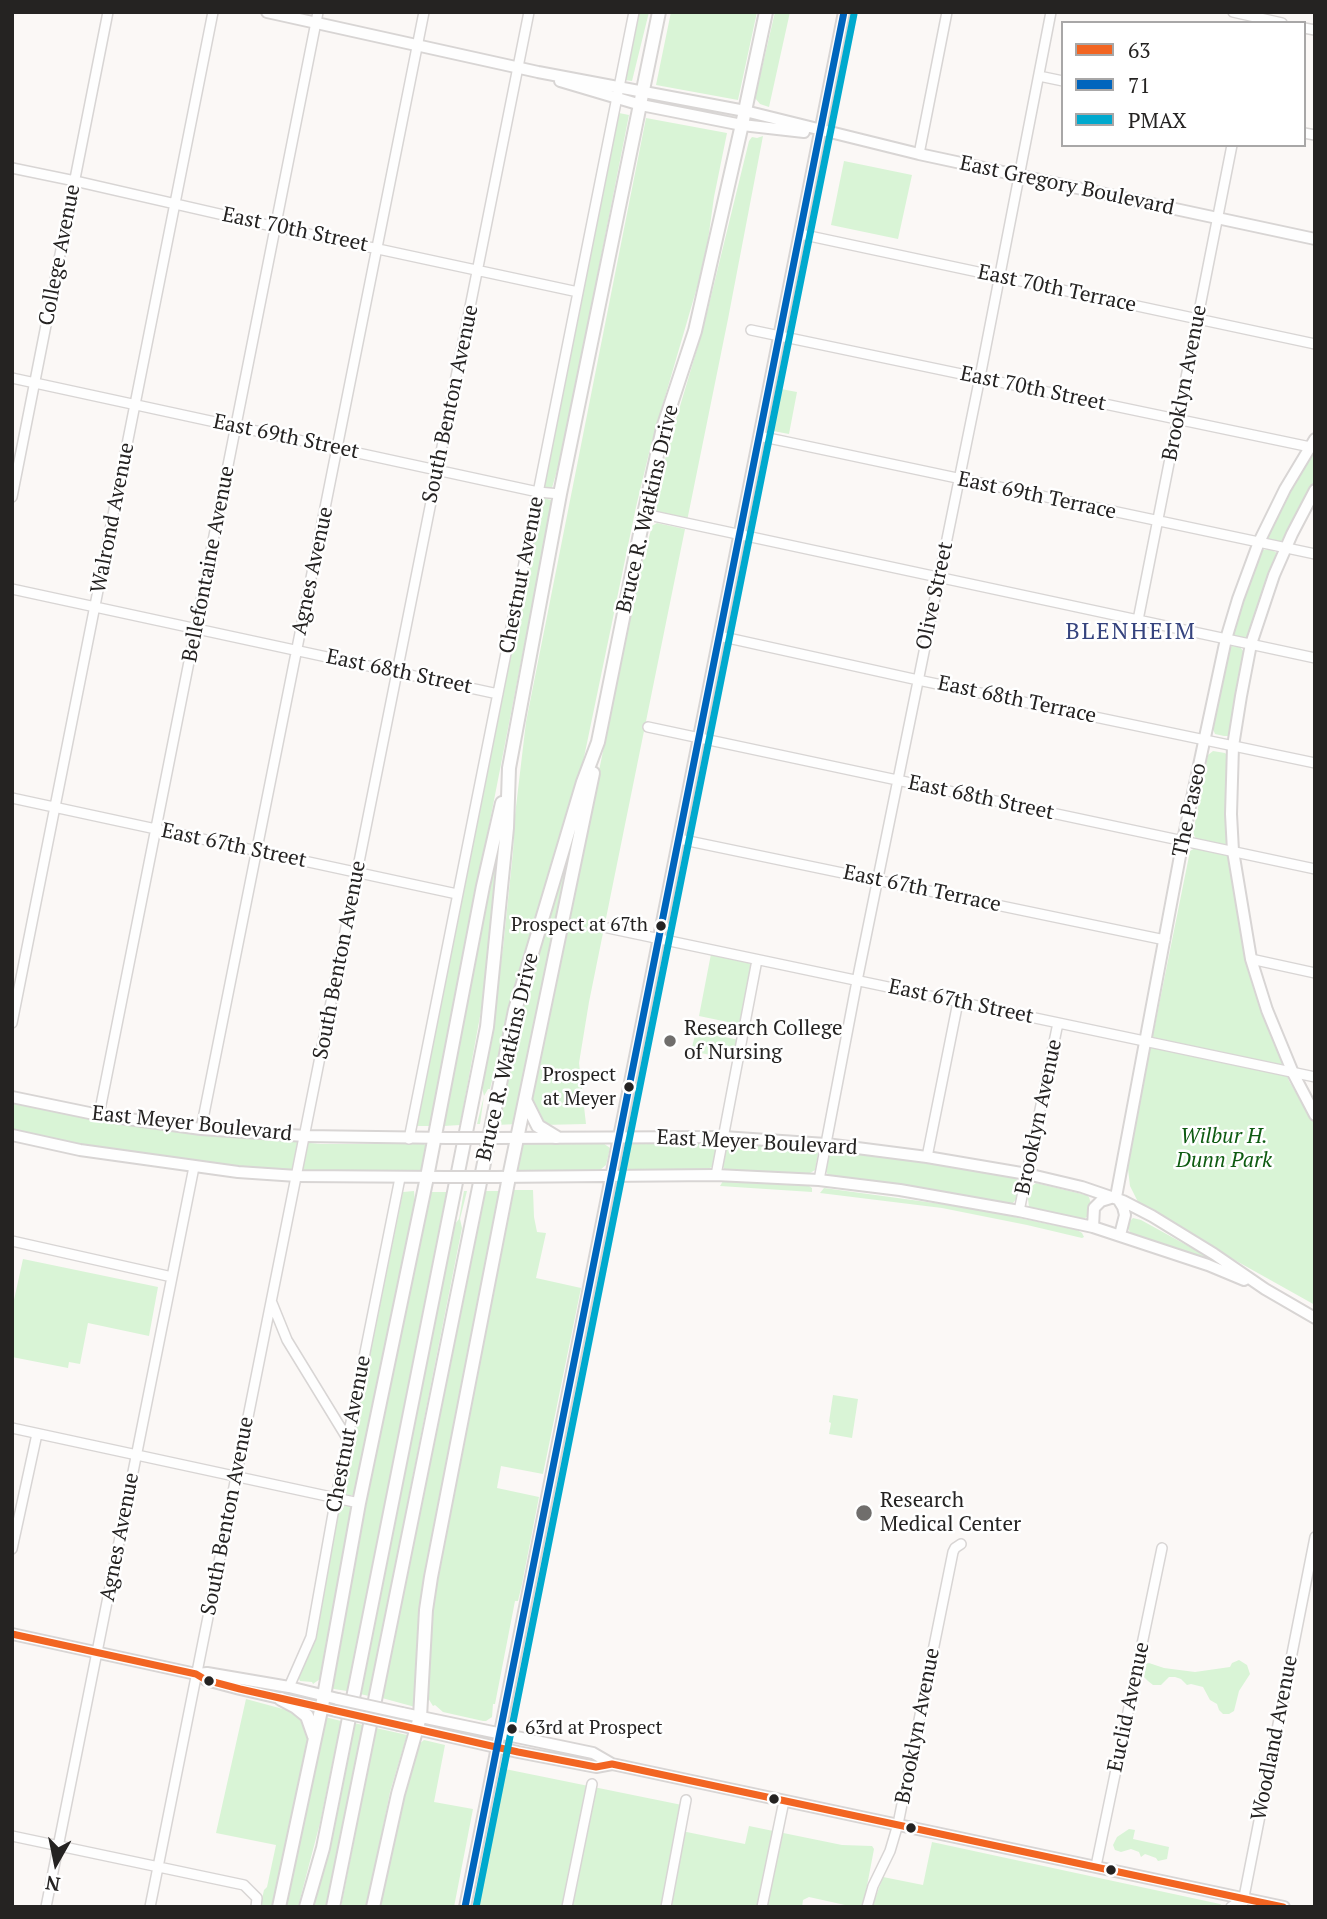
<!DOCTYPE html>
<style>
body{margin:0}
#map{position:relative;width:1327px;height:1919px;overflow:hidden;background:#fbf8f6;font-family:"PT Serif",serif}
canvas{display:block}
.frame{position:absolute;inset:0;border:14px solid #252322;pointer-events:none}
.legend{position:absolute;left:1061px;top:21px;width:245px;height:126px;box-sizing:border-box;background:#fff;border:2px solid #a8a7a7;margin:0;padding:9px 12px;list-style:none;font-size:21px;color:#252322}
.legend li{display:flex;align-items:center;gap:14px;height:35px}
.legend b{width:35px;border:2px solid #a8a7a7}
.north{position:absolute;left:21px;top:1828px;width:70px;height:70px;-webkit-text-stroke:5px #fff;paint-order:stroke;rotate:189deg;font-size:19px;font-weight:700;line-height:28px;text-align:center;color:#252322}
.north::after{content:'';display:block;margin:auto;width:24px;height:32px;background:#252322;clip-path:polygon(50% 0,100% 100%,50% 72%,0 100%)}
</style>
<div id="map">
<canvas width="1327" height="1919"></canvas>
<div class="frame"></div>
<ul class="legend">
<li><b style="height:9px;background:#f26522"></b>63</li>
<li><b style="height:9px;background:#0065bd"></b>71</li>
<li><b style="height:9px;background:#00a9ce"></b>PMAX</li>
</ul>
<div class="north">N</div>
</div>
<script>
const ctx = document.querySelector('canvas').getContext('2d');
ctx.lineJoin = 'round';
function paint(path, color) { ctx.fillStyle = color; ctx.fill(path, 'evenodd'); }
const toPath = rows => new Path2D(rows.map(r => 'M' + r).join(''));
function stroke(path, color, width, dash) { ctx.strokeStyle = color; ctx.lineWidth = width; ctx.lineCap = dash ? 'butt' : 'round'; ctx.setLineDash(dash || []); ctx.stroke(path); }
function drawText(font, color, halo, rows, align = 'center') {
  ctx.font = font + ' "PT Serif",serif'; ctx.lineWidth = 5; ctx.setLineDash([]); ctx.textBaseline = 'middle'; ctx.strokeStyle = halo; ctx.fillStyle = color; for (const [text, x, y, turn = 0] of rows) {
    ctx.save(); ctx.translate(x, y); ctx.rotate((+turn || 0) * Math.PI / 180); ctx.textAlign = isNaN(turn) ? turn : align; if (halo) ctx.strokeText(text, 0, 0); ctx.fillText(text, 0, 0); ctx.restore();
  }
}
const green = toPath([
 [638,12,649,12,632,81,625,80,626,74],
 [671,12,757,12,738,100,656,85],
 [775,12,790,12,769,107,760,104,755,98],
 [619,113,629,115,563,449,552,488,550,490,543,489],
 [646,118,727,133,714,197,708,240,698,284,651,445,636,507,582,767,520,967,490,1089,488,1089,484,1096,480,1124,477,1124,484,1096,482,1087,503,948,513,852,514,833,513,832,526,722],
 [763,136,728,319,687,521,652,512,669,443,703,329,749,141,752,137,757,138],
 [844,161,912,175,898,239,831,225],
 [781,389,797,392,789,434,773,431],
 [1315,454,1315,480,1283,540,1280,542,1270,540,1267,535,1285,497,1312,455],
 [544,498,551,500,552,503,431,1123,430,1126,416,1126,540,501],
 [657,523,685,529,589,1002,579,1063,586,1124,542,1125,531,1100,532,1097,640,571,652,526],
 [1270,549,1277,553,1277,557,1248,637,1245,639,1234,637,1232,635,1243,597,1262,550],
 [1232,646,1240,647,1244,652,1230,733,1228,736,1224,736,1215,734,1212,727,1229,648],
 [1213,751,1225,753,1229,757,1228,844,1225,845,1196,839,1193,833,1208,755],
 [500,834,490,943,481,1011,460,1125,444,1126,455,1067,460,1023],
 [571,846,573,846,517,1124,496,1125,521,1014],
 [1195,848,1225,854,1229,857,1241,935,1248,970,1289,1081,1315,1124,1315,1305,1147,1211,1138,1202,1130,1186,1128,1169,1129,1154,1190,851],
 [711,954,752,964,742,1025,699,1016],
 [696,1031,739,1040,735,1060,691,1051],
 [12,1101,162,1129,321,1144,424,1144,428,1147,423,1174,262,1170,81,1146,12,1132],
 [603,1143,610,1148,606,1165,600,1170,521,1172,517,1170,523,1144],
 [630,1143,712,1143,716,1147,713,1166,707,1170,624,1169,622,1166,625,1148],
 [729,1143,813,1148,817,1151,818,1154,815,1170,807,1175,724,1169,722,1164,725,1147],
 [834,1151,905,1159,1014,1177,1020,1182,1017,1198,1013,1203,1010,1204,919,1188,831,1177,828,1175,826,1171,829,1155],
 [723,1181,809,1186,812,1188,812,1192,720,1186],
 [1036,1183,1086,1195,1089,1197,1091,1204,1087,1217,1081,1220,1032,1208,1029,1207,1028,1199,1031,1187],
 [824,1188,971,1208,1077,1230,1082,1233,1084,1237,1082,1238,1027,1225,942,1208,820,1193],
 [514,1190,533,1190,534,1217,537,1232,546,1233,536,1278,581,1288,543,1474,501,1466,497,1488,539,1497,522,1584,518,1601,515,1601,495,1704,493,1704,492,1717,486,1721,483,1721,443,1712,435,1705,433,1706,428,1698,427,1693,430,1609],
 [414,1191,415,1203,358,1490,356,1495,345,1496,342,1493,403,1192],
 [464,1191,467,1191,460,1219,462,1228,369,1696,360,1694,451,1241,455,1224,459,1219],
 [483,1191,500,1191,488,1246,482,1297,415,1707,382,1698],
 [427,1192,447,1192,347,1691,334,1689,332,1688,344,1628,349,1585],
 [1133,1218,1141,1220,1210,1258,1208,1260,1135,1235,1130,1232,1128,1228,1128,1223],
 [23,1259,158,1287,149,1336,88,1323,80,1364,69,1362,68,1368,12,1357,12,1309],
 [833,1395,858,1399,852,1438,829,1434,831,1423,829,1422],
 [343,1503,352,1507,322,1673,320,1679,313,1684,312,1682,300,1681,298,1677,329,1562,339,1507],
 [1239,1660,1247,1665,1250,1674,1239,1691,1234,1711,1229,1714,1223,1714,1219,1710,1217,1704,1210,1700,1203,1687,1191,1684,1187,1685,1181,1679,1175,1677,1169,1677,1161,1685,1153,1685,1148,1681,1142,1675,1141,1670,1144,1664,1149,1663,1164,1668,1195,1672,1230,1667,1232,1663],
 [246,1699,294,1712,302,1720,309,1733,276,1907,260,1907,264,1890,267,1887,276,1845,216,1833],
 [325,1717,341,1721,320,1823,298,1907,284,1907],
 [354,1723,363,1725,328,1907,312,1907],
 [376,1728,407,1735,390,1792,367,1907,341,1907],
 [424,1740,445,1745,434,1802,473,1809,454,1907,376,1907,383,1869,418,1745],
 [505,1769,682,1805,677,1830,745,1844,749,1826,842,1845,872,1846,874,1849,863,1907,854,1907,809,1897,803,1900,802,1907,476,1907],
 [1129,1829,1135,1830,1133,1839,1169,1847,1167,1859,1158,1861,1156,1858,1145,1854,1141,1857,1139,1852,1131,1849,1121,1852,1115,1850,1113,1845,1117,1837],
 [932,1842,1220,1904,1224,1907,872,1907,883,1877,923,1885]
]);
const minor = toPath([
 [1233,12,1282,23],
 [1304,28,1315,30],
 [1039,76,1063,81],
 [1304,133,1315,135],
 [919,154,947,12],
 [12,168,75,181,276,227,578,292],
 [800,234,1315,344],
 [751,330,1315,448],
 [12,378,538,492,560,494],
 [759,436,1315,554],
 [12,497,108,12],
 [644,514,1315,658],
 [12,589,498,694],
 [1138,620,1232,145],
 [719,636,918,680,1315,763],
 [648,727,1315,869],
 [12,798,457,894],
 [679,839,1165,940],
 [608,928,1315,1077],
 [1251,959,1315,973],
 [12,1023,213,12],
 [99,1115,318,12],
 [201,1129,424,12],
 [409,1139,634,12],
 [927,1157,958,1002],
 [716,1175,757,960],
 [819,1180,857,981,981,372,1051,12],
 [1019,1211,1058,1023],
 [12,1241,172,1277],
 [272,1303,287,1340,347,1438],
 [12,1428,359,1503],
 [12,1549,37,1434],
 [289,1687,311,1637,336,1497,400,1178],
 [12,1836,244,1885,257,1898,256,1907],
 [1096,1866,1162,1548],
 [46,1907,194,1167],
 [150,1907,529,12],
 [567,1907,592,1784],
 [666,1907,686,1800],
 [762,1907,784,1801],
 [867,1907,873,1886,890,1851,898,1824,953,1552,955,1548,961,1544],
 [1231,1907,1244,1898],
 [1242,1907,1315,1537]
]);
const major = toPath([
 [267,12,538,72,745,111,919,154,1315,239],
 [560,81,641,105,742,125,804,132],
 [1315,490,1292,534,1274,575,1251,644,1241,696,1233,746,1231,814,1233,851,1251,959,1267,1010,1293,1073,1315,1115],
 [12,1097,99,1115,201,1129,305,1136,448,1138],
 [12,1135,80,1150,238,1172,297,1176,447,1177],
 [495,1138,723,1137,826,1144,927,1157,1027,1174,1082,1187,1123,1201,1152,1216,1214,1254,1265,1289,1315,1318],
 [494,1177,716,1175,819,1180,900,1190,1019,1211,1093,1227,1208,1265,1244,1280],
 [1116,1197,1183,840,1226,639,1238,599,1259,542,1285,489,1315,439],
 [1118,1199,1123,1207,1125,1215,1120,1235],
 [1093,1227,1094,1208,1101,1201,1114,1197],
 [12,1634,196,1674,207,1673,289,1687,338,1699],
 [202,1677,206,1680,240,1689,336,1711],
 [402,1713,593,1753,612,1764,1284,1907],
 [399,1725,518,1752,596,1767,612,1764],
 [465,1907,844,12]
]);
const highway = toPath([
 [526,1102,538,1126,556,1137],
 [281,1699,296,1707,307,1716,314,1736],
 [279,1907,324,1696,359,1503,427,1177,483,886,502,803],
 [306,1907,323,1848,487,1027,507,828,509,768,560,494,659,12],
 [333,1907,515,1010,583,782,598,742,644,514,663,428,695,331,745,111,766,12],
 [373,1907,398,1794,420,1717,426,1610,431,1577,509,1177,593,773]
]);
const majorBridge = toPath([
 [448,1138,495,1138],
 [447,1177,494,1177],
 [338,1699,402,1713],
 [336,1711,399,1725]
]);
const bus1 = toPath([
 [12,1634,196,1674,206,1680,240,1689,518,1752,596,1767,612,1764,1283,1907]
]);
const bus2 = toPath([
 [465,1907,844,12]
]);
const bus3 = toPath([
 [476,1907,854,14]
]);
const markers = [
 [661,926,6,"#252322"],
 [670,1041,7,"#706e6c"],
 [629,1087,6,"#252322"],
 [864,1513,9,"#706e6c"],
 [209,1681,6,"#252322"],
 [512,1729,6,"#252322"],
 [774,1799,6,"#252322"],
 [911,1828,6,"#252322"],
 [1111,1870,6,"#252322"]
];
const busNames = [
 ["Prospect at 67th",648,926],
 ["Prospect",616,1076],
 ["at Meyer",616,1100],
 ["63rd at Prospect",525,1729,"left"]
];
const streetNames = [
 ["East Gregory Boulevard",1067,186,12],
 ["East 70th Street",295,230,12],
 ["College Avenue",60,255,-79],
 ["East 70th Terrace",1057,289,12],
 ["Brooklyn Avenue",1185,383,-79],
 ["East 70th Street",1033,389,12],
 ["South Benton Avenue",451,404,-78],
 ["East 69th Street",286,437,12],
 ["East 69th Terrace",1037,496,12],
 ["Bruce R. Watkins Drive",648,509,-77],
 ["Walrond Avenue",113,518,-79],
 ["Bellefontaine Avenue",209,564,-79],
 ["Agnes Avenue",313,571,-78],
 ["Chestnut Avenue",522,575,-79],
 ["Olive Street",935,596,-78],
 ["East 68th Street",399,672,12],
 ["East 68th Terrace",1017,700,12],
 ["East 68th Street",981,798,12],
 ["The Paseo",1190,810,-78],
 ["East 67th Street",234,846,12],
 ["East 67th Terrace",922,889,12],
 ["South Benton Avenue",340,960,-79],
 ["East 67th Street",961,1002,12],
 ["Bruce R. Watkins Drive",508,1057,-77],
 ["Brooklyn Avenue",1039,1117,-78],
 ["East Meyer Boulevard",192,1124,6],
 ["East Meyer Boulevard",757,1143,3],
 ["Chestnut Avenue",349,1434,-79],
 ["South Benton Avenue",228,1516,-79],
 ["Agnes Avenue",120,1537,-79],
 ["Euclid Avenue",1129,1707,-78],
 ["Brooklyn Avenue",918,1726,-79],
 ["Woodland Avenue",1275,1738,-79]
];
const poiNames = [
 ["Research College",684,1029],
 ["of Nursing",684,1053],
 ["Research",880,1501],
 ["Medical Center",880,1525]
];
const parkNames = [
 ["Wilbur H.",1224,1137],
 ["Dunn Park",1224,1161]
];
const neighbourhoodNames = [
 ["BLENHEIM",1131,632]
];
paint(green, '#d9f4d6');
stroke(minor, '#d8d5d4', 12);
stroke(major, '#d8d5d4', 14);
stroke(highway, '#d8d5d4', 16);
stroke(minor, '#fefefe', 9);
stroke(major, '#fefefe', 10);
stroke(highway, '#fefefe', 12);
stroke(majorBridge, '#d8d5d4', 14, []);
stroke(majorBridge, '#fefefe', 10);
stroke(bus1, '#f26522', 7);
stroke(bus2, '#0065bd', 7);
stroke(bus3, '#00a9ce', 7);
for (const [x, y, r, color] of markers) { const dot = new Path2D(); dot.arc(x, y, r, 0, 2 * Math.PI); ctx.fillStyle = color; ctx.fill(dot); stroke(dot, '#fff', 2.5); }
drawText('19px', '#252322', '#fff', busNames, 'right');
drawText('21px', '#252322', '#fff', streetNames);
drawText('21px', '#252322', '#fff', poiNames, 'left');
drawText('italic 21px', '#0e5b11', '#fff', parkNames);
ctx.letterSpacing = '2px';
drawText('23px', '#35437e', '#fff', neighbourhoodNames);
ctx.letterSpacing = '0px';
</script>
